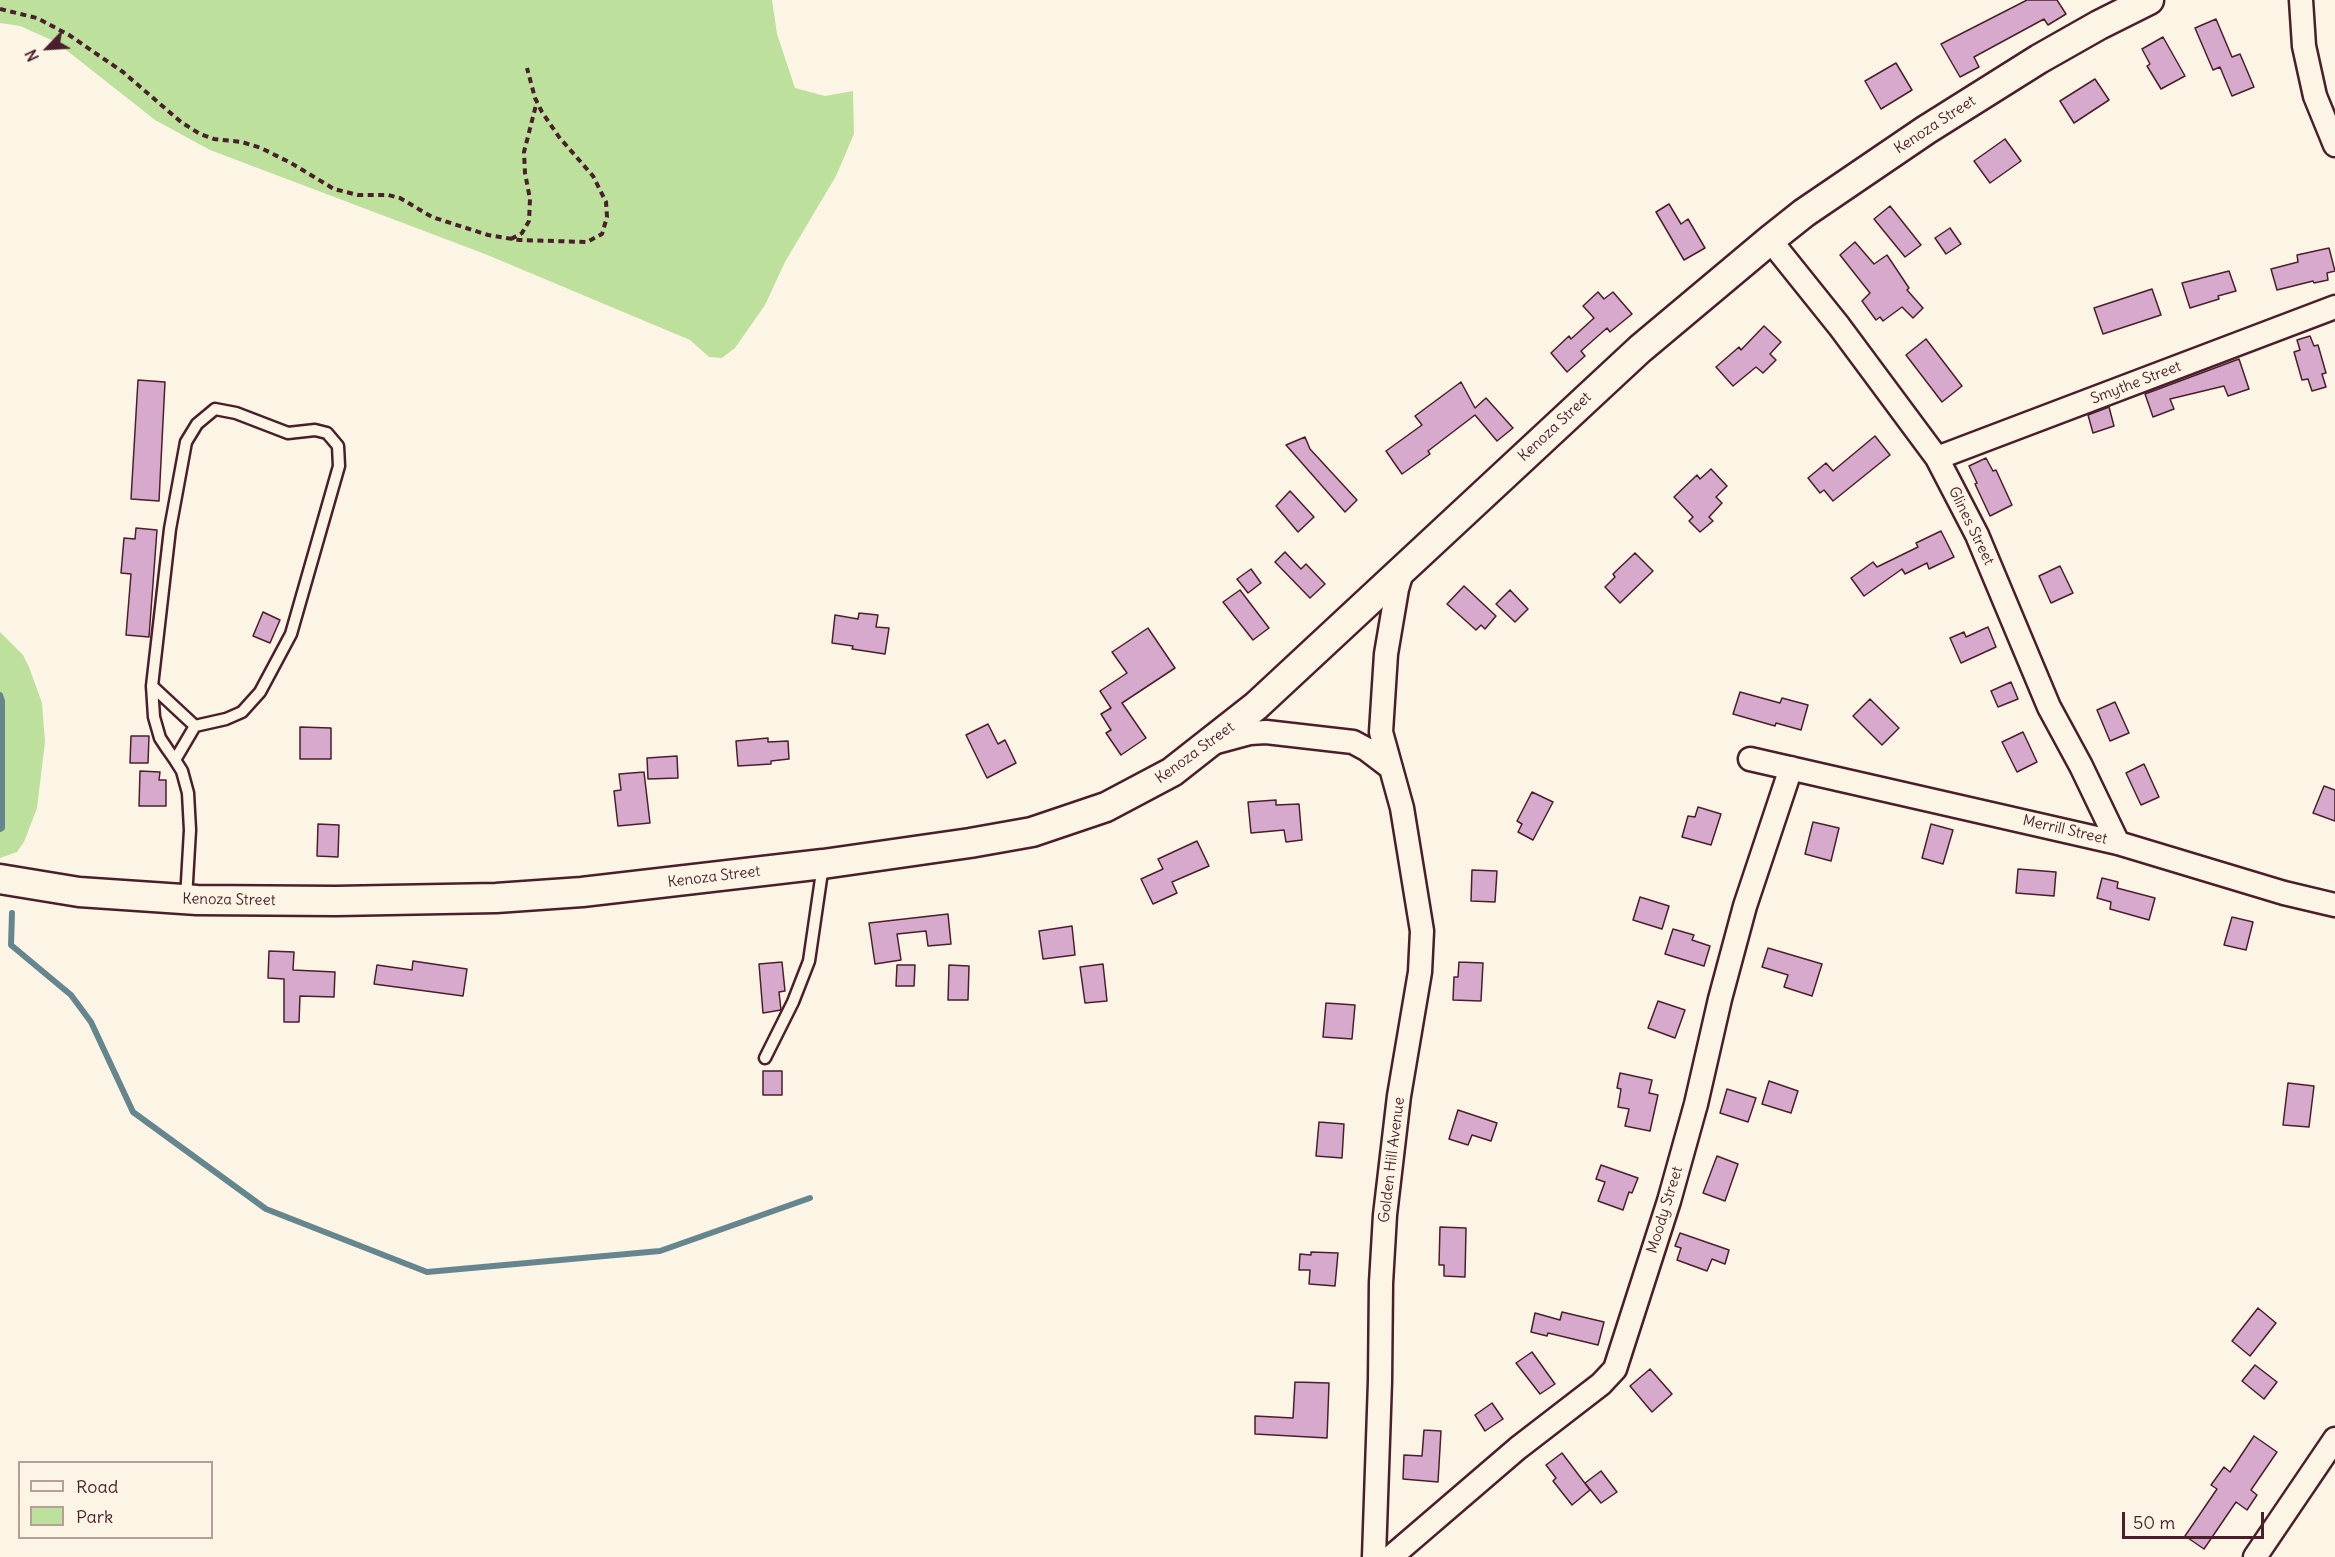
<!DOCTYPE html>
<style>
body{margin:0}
#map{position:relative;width:2335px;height:1557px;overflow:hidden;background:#fcf5e5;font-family:Delius,sans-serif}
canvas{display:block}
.legend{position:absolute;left:18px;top:1461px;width:195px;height:78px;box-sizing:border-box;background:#fcf5e5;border:2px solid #b59f9b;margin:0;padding:8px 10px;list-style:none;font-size:18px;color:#4a1f2b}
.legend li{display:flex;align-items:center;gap:12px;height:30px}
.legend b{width:30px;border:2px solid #b59f9b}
.north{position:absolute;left:18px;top:18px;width:60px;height:60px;-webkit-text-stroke:4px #fcf5e5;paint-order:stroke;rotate:245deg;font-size:16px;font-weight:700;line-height:24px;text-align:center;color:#4a1f2b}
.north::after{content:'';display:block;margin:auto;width:21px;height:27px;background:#4a1f2b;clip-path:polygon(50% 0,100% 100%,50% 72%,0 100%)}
.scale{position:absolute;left:2122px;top:1512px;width:142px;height:27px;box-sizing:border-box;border:3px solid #4a1f2b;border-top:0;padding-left:8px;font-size:18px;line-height:21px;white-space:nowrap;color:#4a1f2b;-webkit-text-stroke:4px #fcf5e5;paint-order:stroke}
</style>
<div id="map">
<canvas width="2335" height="1557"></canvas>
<ul class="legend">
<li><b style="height:8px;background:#fcf5e5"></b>Road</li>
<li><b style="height:16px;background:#bde19c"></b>Park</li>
</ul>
<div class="north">N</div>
<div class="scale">50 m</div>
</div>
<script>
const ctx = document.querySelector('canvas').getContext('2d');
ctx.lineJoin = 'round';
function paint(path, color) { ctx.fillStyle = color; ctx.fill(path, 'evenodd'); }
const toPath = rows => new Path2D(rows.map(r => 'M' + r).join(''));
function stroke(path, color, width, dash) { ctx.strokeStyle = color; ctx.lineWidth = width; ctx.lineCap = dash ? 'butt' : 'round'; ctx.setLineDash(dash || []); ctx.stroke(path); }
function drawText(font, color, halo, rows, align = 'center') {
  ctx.font = font + ' Delius,sans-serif'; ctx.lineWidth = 4.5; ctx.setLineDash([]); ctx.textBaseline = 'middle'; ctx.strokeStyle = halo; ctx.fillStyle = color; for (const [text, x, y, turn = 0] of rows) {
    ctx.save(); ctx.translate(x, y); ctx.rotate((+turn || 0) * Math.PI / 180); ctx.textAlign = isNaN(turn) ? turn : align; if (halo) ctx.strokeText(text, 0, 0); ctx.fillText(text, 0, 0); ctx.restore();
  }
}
const green = toPath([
 [0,0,772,0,777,34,795,88,825,96,853,91,854,134,836,176,785,262,765,305,735,348,722,358,709,357,690,340,485,254,210,150,155,120,56,42,20,26,0,23],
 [0,632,23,655,29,667,42,703,45,742,37,808,24,842,17,852,0,858]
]);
const stream = toPath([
 [0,695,2,701,2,828,0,829],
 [12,913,11,945,71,995,91,1022,133,1112,266,1209,427,1272,660,1251,810,1198]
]);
const building = toPath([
 [2027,0,2057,0,2066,14,2048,25,2044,19,1974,57,1979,67,1960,77,1941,44,2027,0],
 [2216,19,2232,57,2240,54,2254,87,2232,96,2220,67,2213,70,2195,28,2216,19],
 [2163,37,2185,76,2161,89,2147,66,2150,64,2142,49,2163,37],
 [1896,63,1912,90,1881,109,1865,81,1896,63],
 [2095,79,2109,100,2074,123,2060,101,2095,79],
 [2005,139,2021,161,1990,183,1974,161,2005,139],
 [1669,204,1681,224,1688,219,1705,248,1684,260,1656,212,1669,204],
 [1890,206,1921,245,1905,257,1874,219,1890,206],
 [1950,228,1961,244,1946,254,1935,238,1950,228],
 [1855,242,1874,264,1887,255,1909,288,1907,290,1923,308,1913,318,1902,307,1883,321,1880,317,1876,320,1862,301,1870,293,1840,255,1855,242],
 [2329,248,2335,271,2327,273,2328,280,2314,283,2313,281,2277,290,2271,269,2298,262,2297,255,2329,248],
 [2229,271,2236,291,2218,296,2219,299,2190,308,2182,283,2229,271],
 [2152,289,2161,315,2103,334,2094,308,2152,289],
 [1598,292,1604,299,1613,292,1632,314,1610,332,1607,328,1581,351,1585,356,1567,372,1551,353,1569,336,1571,339,1594,318,1583,306,1598,292],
 [1764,326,1781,342,1770,354,1776,360,1763,373,1756,367,1733,386,1716,367,1739,347,1741,350,1764,326],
 [2310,336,2314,346,2318,345,2326,373,2322,374,2326,387,2312,391,2308,379,2302,380,2294,352,2300,350,2297,340,2310,336],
 [1926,339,1962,386,1942,402,1906,355,1926,339],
 [2239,359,2249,389,2228,396,2224,386,2170,399,2174,409,2153,417,2145,394,2239,359],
 [138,380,165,382,159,501,131,499,138,380],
 [1461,382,1475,408,1486,398,1513,428,1497,441,1475,415,1428,451,1430,454,1402,474,1386,451,1422,425,1415,416,1461,382],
 [2109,407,2114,426,2093,433,2088,415,2109,407],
 [1875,436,1890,455,1833,501,1824,490,1820,493,1808,478,1826,463,1833,471,1875,436],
 [1305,437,1310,449,1357,500,1345,512,1286,445,1305,437],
 [1986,458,1993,471,1996,470,2012,505,1990,516,1975,484,1977,483,1969,466,1986,458],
 [1711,469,1727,486,1716,497,1722,503,1709,517,1713,521,1700,532,1689,521,1693,517,1674,497,1697,475,1700,479,1711,469],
 [1290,491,1314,517,1298,532,1276,506,1290,491],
 [136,528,157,530,149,637,126,635,131,574,121,573,124,538,135,539,136,528],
 [1941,531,1954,557,1929,569,1927,563,1905,574,1902,569,1864,596,1851,578,1873,562,1877,567,1918,547,1916,543,1941,531],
 [1285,552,1301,569,1306,564,1325,584,1310,598,1275,562,1285,552],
 [1635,553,1653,571,1620,603,1605,587,1615,577,1613,574,1635,553],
 [2060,566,2073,593,2051,603,2039,576,2060,566],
 [1251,569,1261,583,1248,593,1237,579,1251,569],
 [1464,586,1496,616,1485,629,1481,625,1476,630,1447,604,1464,586],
 [1240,590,1269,628,1253,640,1223,602,1240,590],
 [1510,590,1528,609,1515,622,1496,604,1510,590],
 [263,612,280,620,270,643,253,636,263,612],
 [859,613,878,615,876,627,889,628,885,654,852,649,853,646,832,643,835,615,858,619,859,613],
 [1988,627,1996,647,1961,663,1950,638,1964,632,1966,637,1988,627],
 [1148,628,1175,668,1122,703,1146,738,1121,755,1106,733,1111,730,1101,714,1111,708,1100,691,1127,673,1112,652,1148,628],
 [2011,682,2018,699,1998,707,1991,691,2011,682],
 [1740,692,1780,703,1782,698,1808,705,1801,730,1776,723,1775,726,1733,714,1740,692],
 [1870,699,1899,728,1882,745,1853,716,1870,699],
 [2115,702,2129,733,2110,741,2097,710,2115,702],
 [988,724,998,744,1005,740,1016,763,987,778,966,735,988,724],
 [300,727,331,728,331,759,300,759,300,727],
 [2023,732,2037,762,2017,772,2002,742,2023,732],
 [131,736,149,736,148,763,130,763,131,736],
 [768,738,768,742,788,741,789,759,771,761,771,764,738,766,736,741,768,738],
 [677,756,678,778,648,779,647,758,677,756],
 [2144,764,2159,797,2141,805,2126,773,2144,764],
 [140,771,160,772,159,780,166,780,166,806,139,806,140,771],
 [644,772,650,823,618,826,614,791,621,790,619,774,644,772],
 [2324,786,2335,790,2335,821,2313,813,2324,786],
 [1532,792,1553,802,1533,840,1518,832,1522,824,1517,821,1532,792],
 [1276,800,1276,805,1299,804,1302,840,1286,842,1284,830,1251,833,1248,802,1276,800],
 [1698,807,1721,814,1711,845,1682,837,1688,816,1695,817,1698,807],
 [1813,822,1839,828,1831,861,1805,854,1813,822],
 [318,824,339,825,338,857,317,856,318,824],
 [1931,824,1953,830,1943,864,1922,858,1931,824],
 [1197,841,1209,866,1172,882,1177,893,1153,904,1141,879,1163,869,1158,859,1197,841],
 [2018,869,2056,872,2054,896,2016,893,2018,869],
 [1472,870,1497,871,1495,902,1471,901,1472,870],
 [2102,878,2118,882,2117,888,2155,898,2149,920,2110,909,2111,902,2097,898,2102,878],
 [1640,897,1669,906,1662,929,1633,920,1640,897],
 [948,914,951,944,928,946,926,931,897,934,901,960,875,964,869,923,948,914],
 [2232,917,2253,922,2246,950,2224,945,2232,917],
 [1072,926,1075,955,1043,959,1039,931,1072,926],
 [1673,929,1694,935,1692,940,1710,946,1704,966,1665,954,1673,929],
 [1768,948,1822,964,1812,996,1784,987,1788,975,1762,967,1768,948],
 [269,951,294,952,293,970,335,972,334,997,300,996,299,1022,284,1022,284,979,268,978,269,951],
 [413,961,467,969,463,996,374,984,377,965,412,970,413,961],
 [782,962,785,991,779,992,781,1010,763,1013,759,964,782,962],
 [1459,962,1483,963,1481,1001,1453,1000,1454,977,1458,977,1459,962],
 [1103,964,1107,1001,1085,1003,1080,967,1103,964],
 [897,965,915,965,914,986,896,986,897,965],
 [949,965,969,966,968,1000,948,1000,949,965],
 [1658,1001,1685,1010,1675,1038,1648,1028,1658,1001],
 [1326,1003,1355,1005,1352,1039,1323,1037,1326,1003],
 [763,1071,782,1071,782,1095,763,1095,763,1071],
 [1620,1073,1652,1080,1649,1093,1658,1095,1650,1131,1625,1126,1629,1109,1618,1107,1621,1089,1617,1088,1620,1073],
 [1769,1081,1798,1091,1791,1113,1762,1104,1769,1081],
 [2288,1083,2314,1086,2309,1127,2283,1125,2288,1083],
 [1727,1089,1756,1098,1748,1122,1720,1113,1727,1089],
 [1458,1110,1497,1123,1491,1141,1472,1135,1468,1145,1449,1139,1458,1110],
 [1319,1122,1344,1124,1342,1158,1316,1156,1319,1122],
 [1717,1156,1738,1164,1725,1201,1703,1193,1717,1156],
 [1601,1165,1638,1178,1632,1193,1629,1192,1623,1210,1598,1201,1605,1182,1596,1179,1601,1165],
 [1440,1227,1466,1228,1465,1277,1444,1276,1444,1265,1439,1265,1440,1227],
 [1680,1233,1729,1250,1725,1264,1712,1259,1707,1271,1677,1260,1681,1248,1675,1246,1680,1233],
 [1311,1252,1338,1253,1335,1286,1309,1284,1310,1270,1299,1270,1300,1254,1311,1255,1311,1252],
 [2258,1308,2276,1323,2250,1356,2232,1341,2258,1308],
 [1562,1312,1604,1322,1598,1345,1548,1333,1547,1336,1531,1332,1535,1313,1560,1320,1562,1312],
 [1532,1352,1555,1384,1540,1394,1516,1363,1532,1352],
 [2255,1365,2277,1382,2264,1399,2242,1381,2255,1365],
 [1650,1369,1672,1394,1652,1412,1630,1386,1650,1369],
 [1295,1382,1329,1383,1327,1438,1255,1434,1255,1416,1293,1418,1295,1382],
 [1492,1403,1503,1419,1485,1431,1475,1415,1492,1403],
 [1424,1430,1441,1431,1438,1482,1403,1479,1404,1455,1422,1456,1424,1430],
 [2254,1436,2277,1452,2251,1490,2257,1495,2247,1510,2236,1502,2204,1549,2185,1536,2217,1489,2211,1485,2224,1467,2230,1472,2254,1436],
 [1562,1453,1590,1490,1572,1505,1553,1481,1556,1478,1546,1465,1562,1453],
 [1601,1471,1617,1492,1601,1503,1585,1483,1601,1471]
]);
const path = toPath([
 [0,9,37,18,69,35,123,72,181,122,200,134,214,139,242,142,261,148,291,163,334,189,358,195,388,195,400,198,432,217,488,235,519,240,587,242,602,234,607,217,606,202,593,176,559,137,542,112,535,98,527,68],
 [511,239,522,233,529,221,530,199,525,173,524,152,537,101]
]);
const service = toPath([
 [152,686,195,726],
 [175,760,195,726,226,719,242,712,260,692,291,634,339,466,338,446,327,433,315,430,288,433,236,413,215,409,197,424,186,442,170,529,152,686,154,717,160,738,168,750,175,760,182,771,188,793,190,830,186,899],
 [765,1058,793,1002,809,961,823,865]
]);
const minor = toPath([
 [2301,0,2304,46,2315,96,2335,145],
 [1770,240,1839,326,1937,458,1977,535,2049,707,2081,766,2118,843],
 [1937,458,2335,307],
 [1213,743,1250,733,1266,732,1353,742,1366,749,1391,768],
 [1750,759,2118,843,2284,893,2335,905],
 [1374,1557,1380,1381,1381,1283,1385,1215,1399,1096,1420,972,1422,931,1402,808,1381,732,1386,654,1397,589,1402,572],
 [1391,1557,1518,1448,1601,1384,1615,1369,1669,1201,1696,1104,1720,999,1745,906,1791,768],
 [2255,1557,2335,1439]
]);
const tertiary = toPath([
 [0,879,79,892,197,900,336,901,496,898,582,892,823,864,970,843,1032,832,1106,807,1172,772,1256,706,1640,349,1770,240,1804,213,1926,130,2039,59,2099,25,2149,0]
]);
const streetNames = [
 ["Kenoza Street",1935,125,-33],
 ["Smythe Street",2136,383,-21],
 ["Kenoza Street",1555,427,-43],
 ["Glines Street",1971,526,64],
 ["Kenoza Street",1195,753,-36],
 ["Merrill Street",2065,830,13],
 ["Kenoza Street",714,877,-7],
 ["Kenoza Street",229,900,1],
 ["Golden Hill Avenue",1392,1160,-83],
 ["Moody Street",1665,1210,-73]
];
paint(green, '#bde19c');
stroke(stream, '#66868f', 6);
paint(building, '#d7a9cc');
stroke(building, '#4a1f2b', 1.5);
stroke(service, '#4a1f2b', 15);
stroke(minor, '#4a1f2b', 27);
stroke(tertiary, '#4a1f2b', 33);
stroke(path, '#4a1f2b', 4, [6, 4.5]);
stroke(service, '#fcf5e5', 10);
stroke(minor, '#fcf5e5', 22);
stroke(tertiary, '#fcf5e5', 28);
drawText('15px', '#4a1f2b', '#fcf5e5', streetNames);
</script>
